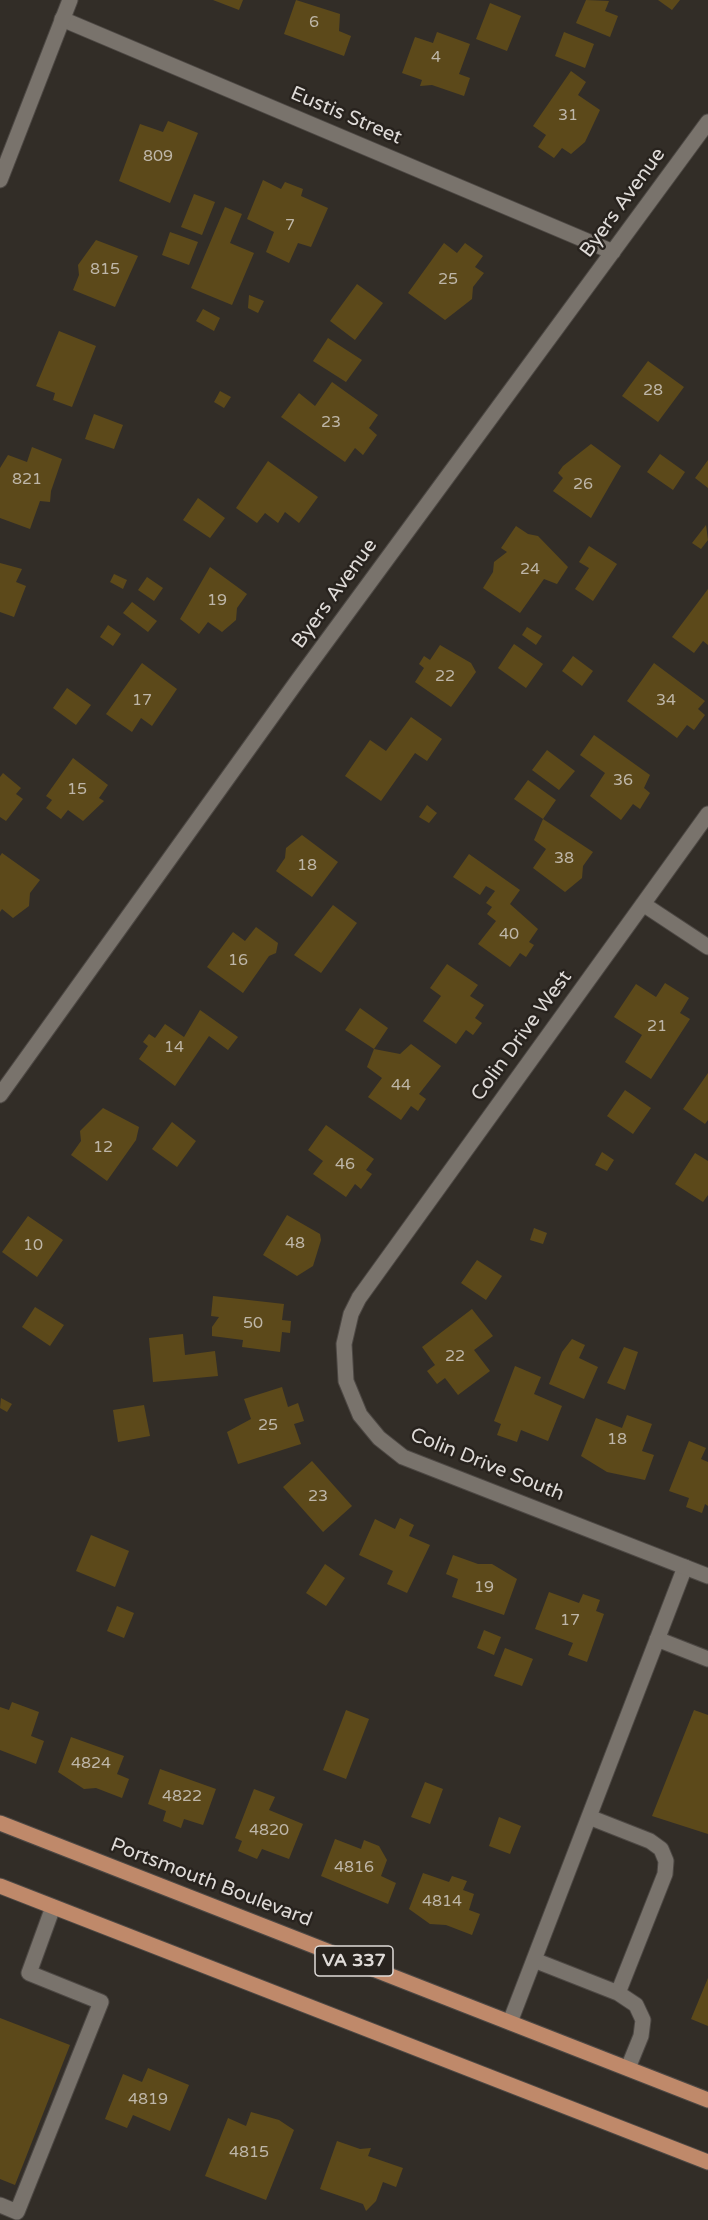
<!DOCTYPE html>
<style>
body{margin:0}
canvas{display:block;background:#322d27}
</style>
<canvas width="708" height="2220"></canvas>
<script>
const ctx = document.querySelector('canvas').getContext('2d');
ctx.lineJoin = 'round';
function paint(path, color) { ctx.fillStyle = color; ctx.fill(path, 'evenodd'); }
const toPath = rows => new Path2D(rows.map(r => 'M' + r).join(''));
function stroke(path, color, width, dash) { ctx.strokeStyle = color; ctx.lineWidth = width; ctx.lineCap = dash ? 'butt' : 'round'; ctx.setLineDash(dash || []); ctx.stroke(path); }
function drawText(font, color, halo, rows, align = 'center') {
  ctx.font = font + ' "Varela Round",sans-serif'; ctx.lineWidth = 5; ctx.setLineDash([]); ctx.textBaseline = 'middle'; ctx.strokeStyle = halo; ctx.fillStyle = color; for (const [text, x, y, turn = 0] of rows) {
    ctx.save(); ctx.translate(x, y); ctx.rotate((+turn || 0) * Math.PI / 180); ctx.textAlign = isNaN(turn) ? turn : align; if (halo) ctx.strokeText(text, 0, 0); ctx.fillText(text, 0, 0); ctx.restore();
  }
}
const building = toPath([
 [213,0,243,0,239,10],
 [296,0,340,14,339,31,351,36,344,56,284,34],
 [586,0,609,1,605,11,618,16,610,37,576,23],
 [658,0,680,0,672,10],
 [490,3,521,16,507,51,476,39],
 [437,32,470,44,459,74,470,78,464,96,432,85,420,86,422,80,402,73,415,37,433,43],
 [564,32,594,44,585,68,555,56],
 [571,71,586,82,578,95,600,110,585,142,571,154,562,148,554,158,538,147,546,135,533,126],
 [168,121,198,133,170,203,119,181,140,124,163,132],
 [263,180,281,189,285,182,303,189,301,196,328,208,311,247,298,243,289,263,266,252,274,232,247,219],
 [194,194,215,202,202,235,181,227],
 [225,207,242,214,230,243,254,253,232,305,191,288],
 [170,232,198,242,189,265,162,255],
 [96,240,138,256,115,307,73,290,79,275,78,265],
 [444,243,457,253,465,243,483,256,475,267,484,273,473,287,472,299,445,320,408,293],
 [357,284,383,303,355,340,330,321],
 [249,295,264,301,258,313,248,308],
 [203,309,220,318,214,331,196,321],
 [59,331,96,346,72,407,53,400,55,393,36,386],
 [328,338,362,360,346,382,313,361],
 [648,361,684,387,658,422,622,396],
 [332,382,378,415,369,428,377,435,363,455,355,448,345,462,281,417,299,393,315,406],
 [220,391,231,397,224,408,214,402],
 [94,414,123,425,114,449,85,439],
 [591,444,621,466,591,518,553,491,563,478,558,473,563,466],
 [32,447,62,459,51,491,50,502,40,501,30,529,0,518,0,468,8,455,27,462],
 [660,454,685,472,673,490,647,472],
 [708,460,708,488,695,478],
 [268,461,318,497,299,523,285,512,278,523,265,513,257,523,236,508],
 [198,498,225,518,210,538,183,520],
 [706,525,708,540,701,549,692,543],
 [516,526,528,534,538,536,568,567,557,584,544,579,520,613,483,588,493,572,494,562,507,552,501,548],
 [589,546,617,564,593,601,575,589,589,568,579,562],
 [0,563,22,569,16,582,26,586,14,617,0,612],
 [210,567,247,594,237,608,236,620,222,632,208,622,199,634,180,619],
 [114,574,127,580,123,589,110,582],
 [147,577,163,588,154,601,138,590],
 [708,589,708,645,703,641,694,653,672,637],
 [132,602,157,621,148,632,123,613],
 [108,625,121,634,113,646,100,637],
 [527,627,542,636,536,645,522,635],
 [514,644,543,664,526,688,498,668],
 [440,645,471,663,476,672,451,707,415,682,424,668,419,664,424,656,430,660],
 [573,656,593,671,582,686,562,671],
 [142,663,177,689,152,726,141,718,132,732,106,714],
 [654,663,705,701,698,709,705,715,694,730,687,725,677,738,627,701],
 [67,688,91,705,76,725,53,708],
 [411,717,442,739,427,761,415,753,381,801,345,776,370,740,386,751],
 [594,735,650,775,644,788,650,793,640,809,633,804,621,820,590,796,605,773,580,755],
 [547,750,575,771,559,790,532,770],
 [73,758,108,785,99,798,104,801,83,821,68,810,61,819,46,808,52,800,46,796],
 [3,773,21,788,16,794,23,799,6,821,0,817,0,777],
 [528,780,556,800,543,819,514,799],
 [427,805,437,813,429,823,419,817],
 [543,819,593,852,583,866,582,878,565,892,533,868,546,849,534,840],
 [302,835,338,862,312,897,276,871,285,858,286,848],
 [2,853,40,880,30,893,29,906,13,918,2,909,0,912,0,856],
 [469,854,520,890,510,904,538,929,529,942,534,945,526,957,520,953,510,967,478,944,496,921,487,914,492,907,486,903,495,891,486,886,480,895,453,877],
 [333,905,357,923,321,973,294,955],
 [256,927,278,943,276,953,269,956,243,993,207,967,233,932,245,941],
 [447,964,478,985,470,996,484,1005,475,1018,482,1023,473,1035,466,1030,456,1044,423,1021,441,996,430,988],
 [665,983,689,998,680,1013,690,1019,651,1079,625,1062,642,1035,614,1017,636,984,656,997],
 [360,1008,388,1028,374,1049,345,1030],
 [200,1010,238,1037,228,1050,209,1036,175,1086,139,1059,148,1046,143,1042,149,1034,155,1038,165,1024,184,1037],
 [411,1044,441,1066,419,1094,426,1099,418,1111,411,1106,401,1120,368,1097,382,1078,367,1067,374,1049,400,1054],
 [708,1073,708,1120,705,1124,683,1109],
 [625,1090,651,1108,633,1134,607,1116],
 [103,1108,139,1127,136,1140,107,1181,71,1155,81,1141,80,1131],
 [172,1122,196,1141,177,1167,152,1149],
 [326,1125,374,1159,366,1170,372,1174,361,1189,355,1184,346,1197,313,1174,323,1161,308,1150],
 [602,1152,614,1160,607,1171,595,1165],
 [695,1153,708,1161,708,1195,703,1202,675,1184],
 [287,1215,320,1234,321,1240,313,1266,297,1276,263,1255],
 [28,1216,63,1240,37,1277,2,1252],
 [534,1228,547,1233,543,1244,530,1240],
 [477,1260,502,1276,486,1300,461,1283],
 [213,1296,284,1304,282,1320,291,1321,290,1333,282,1332,280,1352,242,1347,243,1340,212,1336,212,1327,219,1317,211,1316],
 [35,1307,64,1325,50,1346,22,1327],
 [472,1309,493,1336,474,1350,490,1371,458,1395,445,1378,437,1384,427,1371,435,1365,422,1347],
 [183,1334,185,1355,215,1351,218,1376,153,1382,149,1338],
 [572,1339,585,1345,579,1358,598,1367,584,1399,549,1384,562,1352],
 [624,1347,638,1352,625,1390,607,1383],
 [515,1366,541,1377,534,1394,562,1406,548,1441,521,1430,517,1442,497,1435,501,1424,494,1421],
 [282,1387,288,1407,298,1403,304,1421,294,1424,301,1444,238,1464,227,1432,251,1419,244,1399],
 [1,1398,12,1404,7,1412,0,1408],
 [144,1405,150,1436,118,1442,113,1410],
 [627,1415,652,1424,642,1451,654,1455,645,1480,607,1472,581,1456,596,1418,622,1428],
 [689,1441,706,1448,701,1459,708,1462,708,1506,705,1504,702,1513,686,1507,689,1498,669,1491],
 [312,1461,352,1506,323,1532,283,1487],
 [400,1518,414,1525,409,1536,430,1545,407,1593,387,1584,393,1571,359,1555,375,1519,395,1529],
 [91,1535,129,1551,115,1587,76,1571],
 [453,1555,478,1564,492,1564,517,1579,504,1615,452,1597,458,1579,446,1574],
 [325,1564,345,1578,326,1606,306,1593],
 [549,1592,579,1603,583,1594,600,1600,596,1611,604,1614,587,1662,568,1655,573,1643,535,1629],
 [117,1606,134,1613,124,1638,107,1631],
 [484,1630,501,1637,494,1655,477,1648],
 [505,1648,533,1659,522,1686,494,1676],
 [12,1702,39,1712,31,1736,44,1741,36,1764,0,1750,0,1707,9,1710],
 [346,1710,369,1719,346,1779,323,1770],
 [694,1710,708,1715,708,1834,652,1816],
 [71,1737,124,1756,117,1774,129,1779,122,1798,96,1788,84,1789,58,1772],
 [160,1769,216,1789,203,1825,184,1819,181,1828,163,1821,166,1811,148,1804],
 [425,1782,443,1789,430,1824,411,1817],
 [254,1789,275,1797,269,1810,303,1824,289,1859,262,1849,257,1859,238,1851,242,1841,235,1838],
 [499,1817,521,1826,510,1854,489,1846],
 [335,1839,361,1849,364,1840,379,1846,387,1860,381,1876,396,1883,388,1904,321,1876],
 [423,1873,449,1882,452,1876,467,1881,463,1890,474,1894,469,1910,480,1914,472,1935,446,1925,430,1924,409,1909],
 [708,1978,708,2026,691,2019],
 [0,2018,70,2045,15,2185,0,2179],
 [148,2068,189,2085,170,2131,133,2115,127,2128,105,2119,123,2074,142,2082],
 [251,2112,279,2120,294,2130,266,2200,205,2176,228,2118,246,2126],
 [337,2141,360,2149,371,2148,368,2156,403,2168,396,2187,383,2182,376,2201,366,2211,363,2204,320,2189]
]);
const lane = toPath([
 [657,1639,708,1659],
 [589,1817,650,1841,661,1849,666,1861,665,1874,618,1993],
 [534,1960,618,1993,636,2005,643,2020,641,2036,628,2068],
 [510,2022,685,1567],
 [0,2205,17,2212,101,2002,29,1973,53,1907]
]);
const street = toPath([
 [62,19,613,252],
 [708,814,359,1298,351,1314,344,1344,346,1381,360,1415,379,1438,403,1457,708,1576],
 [643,904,708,947],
 [0,1095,298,680,708,122]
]);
const secondary = toPath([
 [0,180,70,0]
]);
const primary = toPath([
 [0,1823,708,2100],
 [0,1886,708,2162]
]);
const numberNames = [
 ["6",314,23],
 ["4",436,58],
 ["31",568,116],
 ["809",158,157],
 ["7",290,226],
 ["815",105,270],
 ["25",448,280],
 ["28",653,391],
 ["23",331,423],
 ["821",27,480],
 ["26",583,485],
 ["24",530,570],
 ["19",217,601],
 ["22",445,677],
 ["17",142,701],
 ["34",666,701],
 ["36",623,781],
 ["15",77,790],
 ["38",564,859],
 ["18",307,866],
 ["40",509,935],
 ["16",238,961],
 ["21",657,1027],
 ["14",174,1048],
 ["44",401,1086],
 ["12",103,1148],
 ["46",345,1165],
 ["48",295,1244],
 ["10",33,1246],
 ["50",253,1324],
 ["22",455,1357],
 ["25",268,1426],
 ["18",617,1440],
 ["23",318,1497],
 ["19",484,1588],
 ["17",570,1621],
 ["4824",91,1764],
 ["4822",182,1797],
 ["4820",269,1831],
 ["4816",354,1868],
 ["4814",442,1902],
 ["4819",148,2100],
 ["4815",249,2153]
];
const shields = [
 [354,1961,78]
];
const shieldNames = [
 ["VA 337",354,1961]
];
const streetNames = [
 ["Eustis Street",346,116,23],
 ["Byers Avenue",623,203,-54],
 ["Byers Avenue",335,594,-54],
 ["Colin Drive West",522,1036,-54],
 ["Colin Drive South",487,1465,22],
 ["Portsmouth Boulevard",211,1883,21]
];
paint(building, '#5c491a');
stroke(lane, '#4d4844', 17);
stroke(street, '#4d4844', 17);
stroke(secondary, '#4d4844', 17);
stroke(primary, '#4d4844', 17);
stroke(lane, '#79736c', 15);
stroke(street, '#79736c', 15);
stroke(secondary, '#79736c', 15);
stroke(primary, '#bf896a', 15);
drawText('16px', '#beb6a8', null, numberNames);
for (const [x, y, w] of shields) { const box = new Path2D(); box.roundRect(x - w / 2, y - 15, w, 30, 4.5); ctx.fillStyle = '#28231e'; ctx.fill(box); stroke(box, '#dfdbd8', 1.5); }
drawText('bold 18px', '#dfdbd8', null, shieldNames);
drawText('20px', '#dfdbd8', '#28231e', streetNames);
</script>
